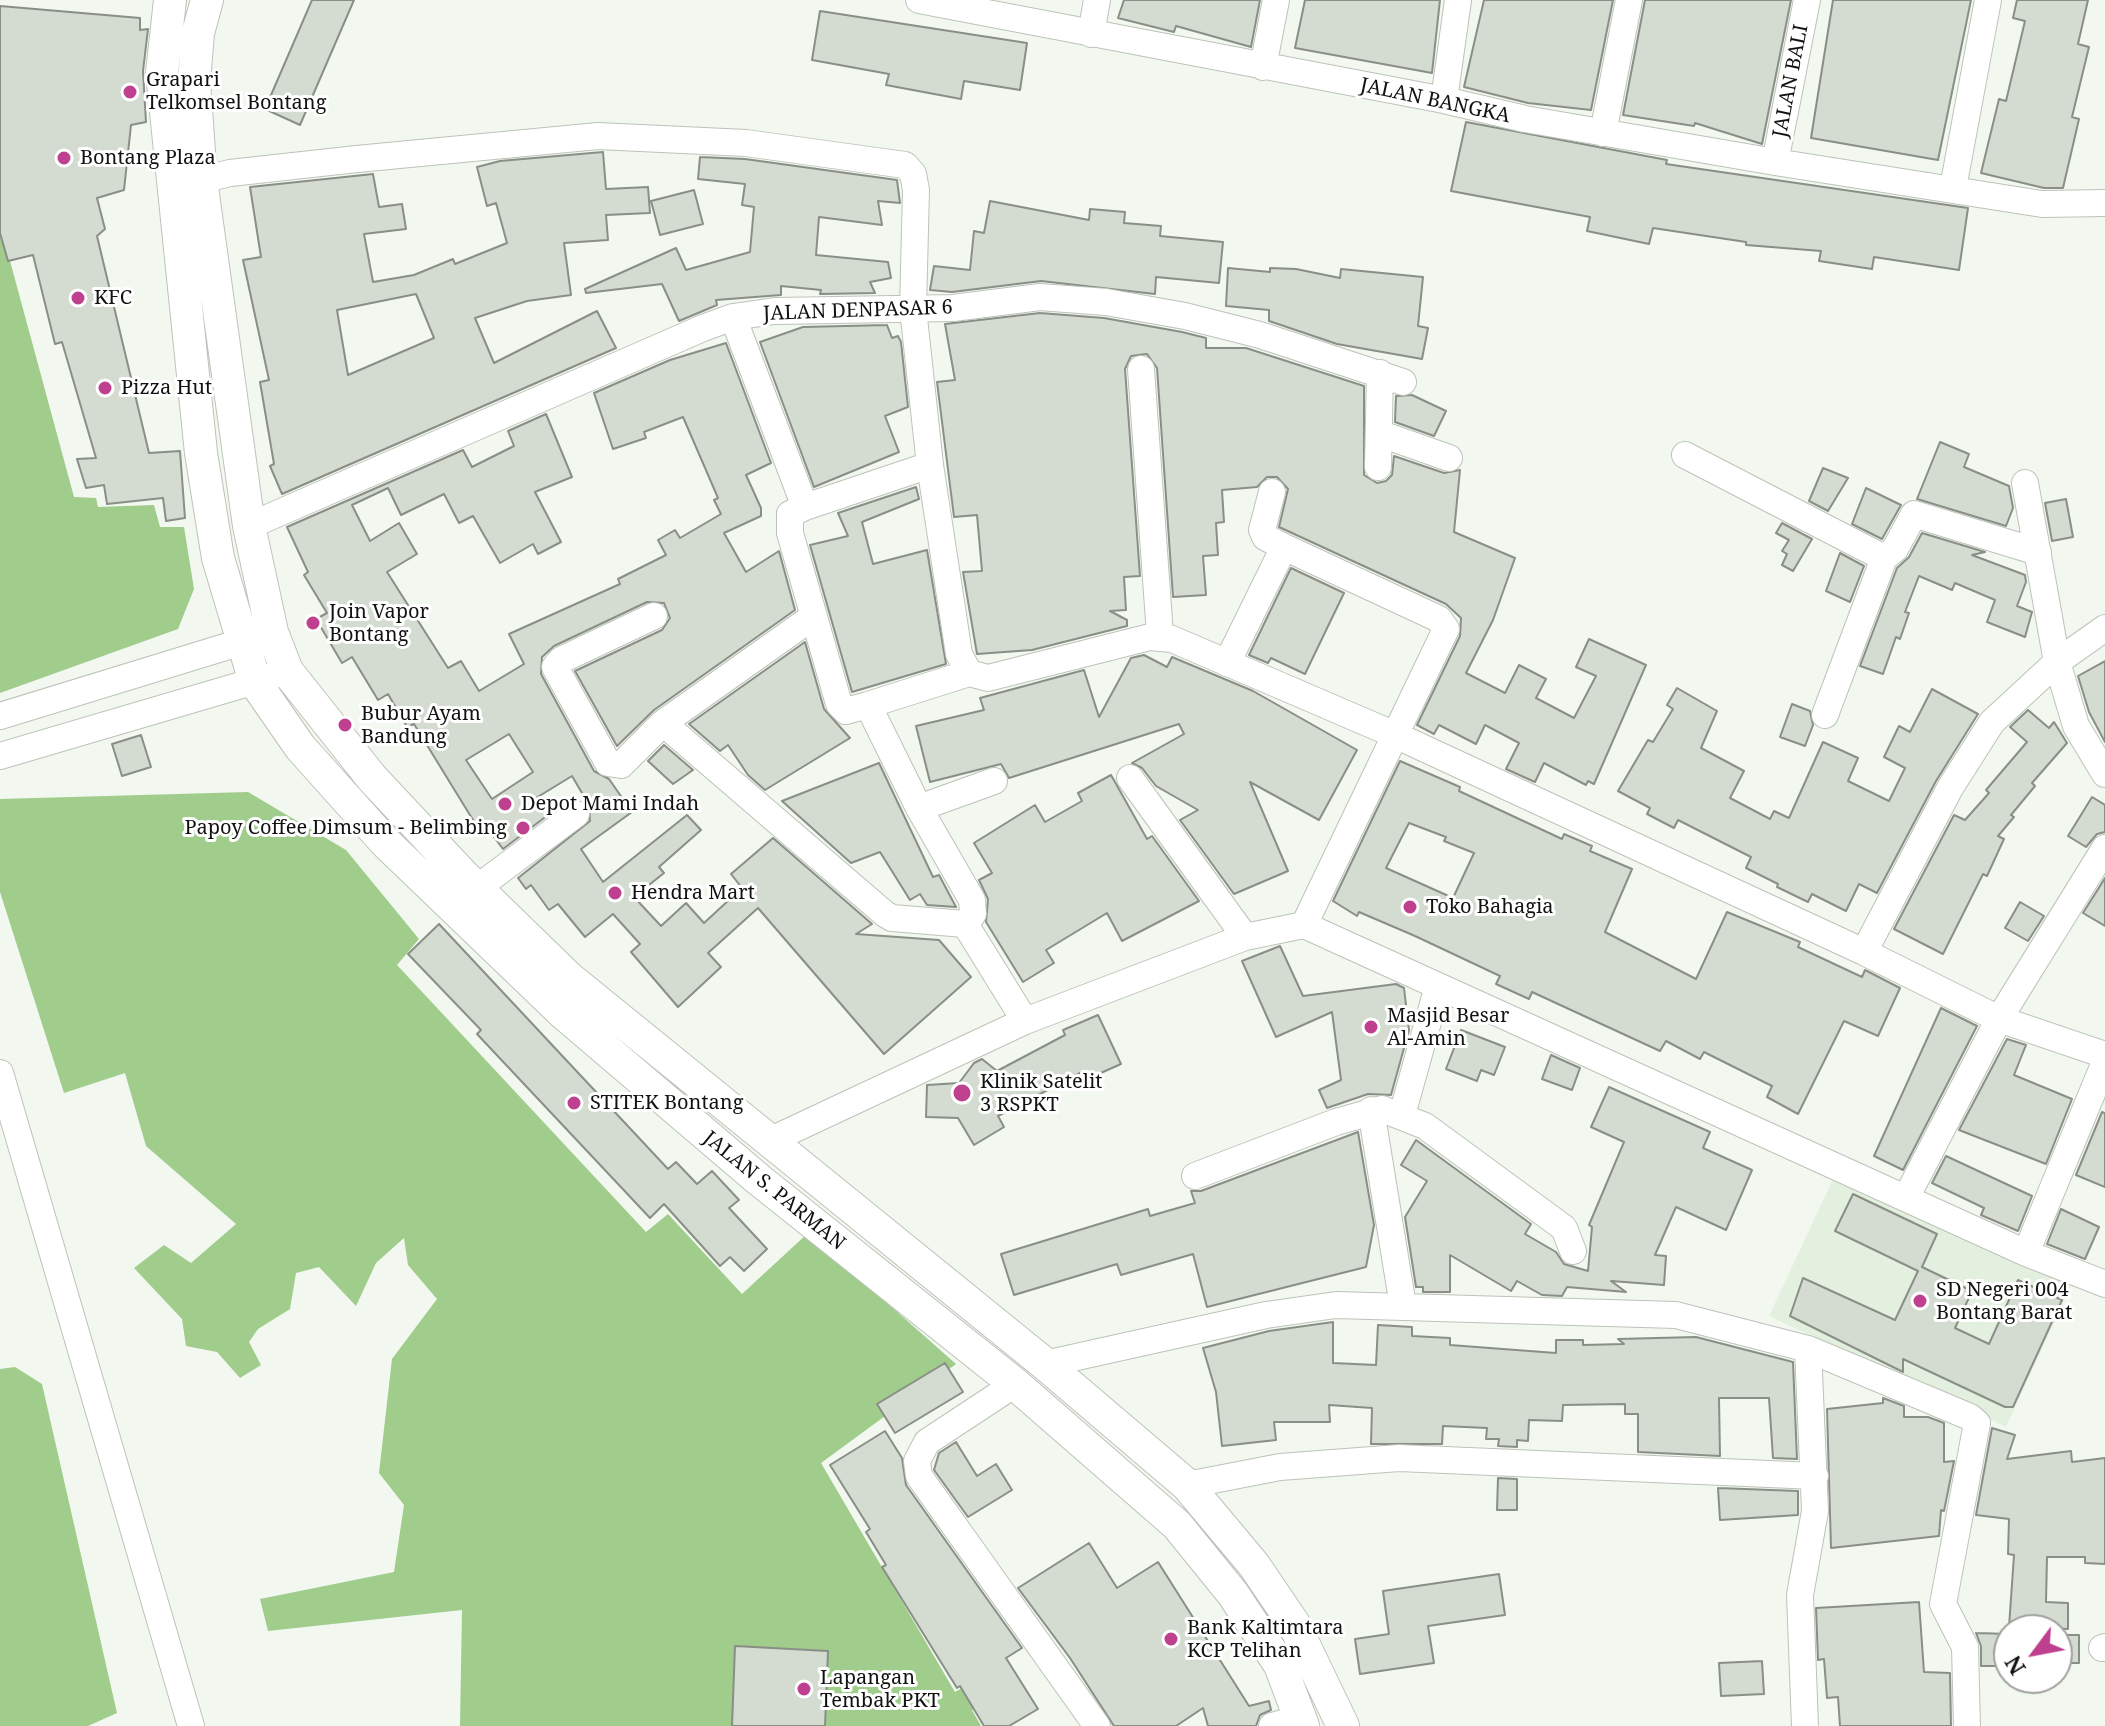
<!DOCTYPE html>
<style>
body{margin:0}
#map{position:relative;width:2105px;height:1726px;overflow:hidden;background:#f2f8ef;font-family:"Noto Serif",serif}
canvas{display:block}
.north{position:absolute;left:1993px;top:1614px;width:80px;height:80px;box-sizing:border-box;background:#fff;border:2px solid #a0a19f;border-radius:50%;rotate:238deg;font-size:22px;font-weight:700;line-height:32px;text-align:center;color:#111310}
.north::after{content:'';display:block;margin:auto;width:28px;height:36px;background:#be408e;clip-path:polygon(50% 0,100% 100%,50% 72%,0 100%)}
</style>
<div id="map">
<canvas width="2105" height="1726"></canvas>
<div class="north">N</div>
</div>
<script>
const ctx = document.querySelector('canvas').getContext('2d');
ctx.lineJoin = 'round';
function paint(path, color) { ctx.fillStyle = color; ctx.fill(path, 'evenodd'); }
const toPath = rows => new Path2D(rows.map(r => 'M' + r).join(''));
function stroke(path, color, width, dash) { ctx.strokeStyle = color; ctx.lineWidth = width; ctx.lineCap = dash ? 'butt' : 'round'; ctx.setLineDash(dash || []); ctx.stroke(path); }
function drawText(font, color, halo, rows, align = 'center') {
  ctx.font = font + ' "Noto Serif",serif'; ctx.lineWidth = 6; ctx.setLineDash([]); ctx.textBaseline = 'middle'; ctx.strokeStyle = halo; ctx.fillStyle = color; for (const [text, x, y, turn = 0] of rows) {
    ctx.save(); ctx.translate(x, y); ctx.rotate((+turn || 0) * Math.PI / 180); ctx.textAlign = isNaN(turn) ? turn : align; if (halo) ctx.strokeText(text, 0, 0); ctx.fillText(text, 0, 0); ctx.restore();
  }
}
const built = toPath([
 [1835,1175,2071,1286,2006,1427,1769,1316]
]);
const forest = toPath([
 [0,224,74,497,96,498,98,507,154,505,160,527,184,527,194,589,178,629,0,693],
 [248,792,346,850,419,939,397,965,646,1232,668,1214,742,1294,808,1233,956,1364,821,1463,955,1692,983,1676,995,1695,972,1710,981,1726,460,1726,462,1610,268,1631,260,1599,394,1572,404,1505,379,1473,392,1359,437,1299,408,1265,404,1238,376,1263,356,1306,319,1267,296,1273,290,1309,258,1329,249,1342,261,1365,240,1378,217,1352,186,1346,182,1319,134,1268,164,1245,191,1263,236,1224,146,1146,125,1073,64,1093,0,892,0,799],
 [15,1367,42,1384,117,1713,88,1726,0,1726,0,1369]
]);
const building = toPath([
 [312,0,354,0,300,125,265,109,312,0],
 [1124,0,1260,0,1251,47,1176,26,1174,32,1118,18,1124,0],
 [1305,0,1440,0,1432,73,1295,48,1305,0],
 [1484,0,1613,0,1591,110,1528,103,1464,87,1484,0],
 [1645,0,1791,0,1762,144,1695,123,1694,126,1623,115,1645,0],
 [1833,0,1971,0,1938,160,1811,138,1833,0],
 [2017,0,2088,0,2078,44,2089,47,2072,117,2079,119,2063,188,2044,188,1981,173,1999,99,2006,101,2025,21,2013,18,2017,0],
 [0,6,140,18,140,30,148,29,143,71,146,122,131,125,124,190,97,198,105,229,97,236,149,453,180,451,185,518,166,521,163,498,107,504,104,485,86,488,77,459,96,458,62,342,55,344,33,255,8,261,0,233,0,6],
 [820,11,1027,43,1020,90,964,81,961,99,886,85,889,74,812,60,820,11],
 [1466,122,1667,160,1666,164,1968,208,1959,270,1874,257,1872,269,1819,261,1821,251,1746,245,1746,242,1653,228,1649,244,1587,231,1590,217,1451,191,1466,122],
 [603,152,606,189,648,187,650,213,606,215,608,240,564,243,571,295,527,301,475,318,494,363,597,311,616,348,282,494,270,466,274,464,260,382,269,380,243,260,261,257,250,187,373,174,379,207,402,204,406,229,364,234,373,282,414,275,453,259,455,264,507,243,496,203,487,206,477,167,500,161,603,152],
 [416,294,434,338,348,375,337,310,416,294],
 [700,157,745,159,897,180,900,203,878,201,882,225,819,217,816,255,888,262,891,278,870,282,875,293,820,294,821,290,781,286,781,295,716,300,717,305,679,321,662,284,586,293,585,289,676,248,686,270,750,252,754,207,742,205,745,184,698,179,700,157],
 [694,190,703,224,660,235,651,201,694,190],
 [990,201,1089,220,1090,209,1125,212,1124,223,1161,226,1160,236,1223,242,1219,283,1156,277,1155,294,1041,281,952,292,930,290,934,266,970,270,974,231,984,233,990,201],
 [1228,268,1270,272,1270,268,1296,269,1340,278,1341,269,1423,277,1418,326,1428,328,1422,359,1337,344,1269,321,1269,310,1226,306,1228,268],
 [1040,313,1104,318,1182,332,1206,338,1206,348,1246,348,1364,386,1364,475,1377,483,1386,481,1392,475,1394,456,1444,473,1460,470,1454,532,1515,558,1493,620,1466,673,1505,693,1519,665,1546,679,1536,698,1574,718,1596,676,1576,667,1589,639,1646,665,1594,784,1588,781,1586,785,1544,763,1535,782,1506,769,1519,743,1485,725,1476,744,1439,725,1434,734,1417,725,1460,636,1461,618,1446,604,1279,527,1288,489,1277,477,1267,477,1257,487,1222,490,1224,522,1216,523,1218,555,1203,556,1206,595,1173,597,1157,368,1147,354,1131,356,1125,369,1140,576,1124,577,1126,610,1110,611,1127,620,1127,626,1032,650,977,654,963,572,982,571,977,515,954,517,937,382,955,380,945,324,1040,313],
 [887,325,892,338,898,336,901,342,908,407,885,416,899,452,814,487,760,342,803,327,887,325],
 [726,343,771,463,746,475,761,508,761,516,724,533,746,572,779,551,795,610,654,710,617,746,575,671,662,630,670,618,664,603,647,602,554,646,542,657,541,674,594,771,609,779,632,812,581,849,603,882,687,815,701,830,659,867,664,873,634,897,661,926,686,903,704,923,742,888,731,874,773,838,872,924,856,934,939,940,971,977,884,1054,758,908,708,953,721,967,678,1007,631,952,640,944,613,914,585,937,558,904,549,910,531,885,526,889,518,878,590,821,589,805,572,776,536,798,548,815,503,849,488,829,481,833,414,724,407,727,388,694,378,700,352,657,342,663,316,619,327,613,304,575,308,572,287,527,463,450,472,467,514,446,508,431,546,414,572,477,535,492,561,542,538,554,533,544,500,563,473,516,459,523,444,494,401,515,388,488,352,505,370,541,399,523,417,554,387,572,448,668,461,661,479,691,524,664,509,634,620,584,618,579,666,555,658,540,675,530,680,538,721,514,714,500,718,498,683,417,644,432,646,438,613,449,594,393,670,360,726,343],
 [509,734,533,772,492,799,466,760,509,734],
 [1412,395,1446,411,1434,436,1395,422,1396,396,1412,395],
 [1940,442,1969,454,1964,467,2009,486,2013,508,2006,526,1917,499,1940,442],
 [1823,468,1848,478,1828,511,1809,501,1823,468],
 [916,487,919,499,862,522,873,564,927,550,946,664,852,692,810,545,848,536,838,513,916,487],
 [1866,488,1901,505,1882,539,1852,524,1866,488],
 [2066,499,2073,537,2052,541,2045,503,2066,499],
 [1782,523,1812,539,1793,571,1782,565,1787,554,1782,551,1789,540,1776,533,1782,523],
 [1922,533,1985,552,1972,555,2025,575,2026,582,2017,606,2032,612,2025,637,1987,622,1995,600,1955,583,1952,590,1919,576,1905,612,1909,613,1900,639,1896,637,1883,674,1860,666,1897,568,1909,557,1922,533],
 [1840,553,1864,566,1850,602,1826,591,1840,553],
 [1291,568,1344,593,1305,674,1271,658,1268,663,1249,655,1291,568],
 [805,642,824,709,850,738,765,790,748,775,728,745,720,751,689,724,805,642],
 [1144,655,1167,667,1172,657,1253,691,1357,750,1319,820,1250,782,1288,871,1234,894,1180,820,1198,810,1156,786,1142,768,1132,763,1184,734,1179,724,1009,778,1001,764,930,782,916,726,984,710,980,698,1084,670,1099,717,1131,658,1144,655],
 [2105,661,2105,742,2089,712,2078,676,2105,661],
 [1677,688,1717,711,1701,748,1744,771,1730,798,1770,819,1774,811,1789,818,1823,742,1858,758,1848,781,1889,801,1905,768,1884,757,1899,726,1910,732,1932,689,1978,714,1936,781,1877,893,1859,884,1846,911,1812,894,1808,902,1777,887,1778,884,1746,868,1751,857,1678,820,1674,828,1647,814,1650,808,1618,791,1648,740,1653,742,1673,709,1667,705,1677,688],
 [1792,704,1810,711,1813,725,1805,746,1780,737,1792,704],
 [2028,710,2049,728,2054,722,2067,743,2032,783,2035,786,2011,815,2014,817,1998,836,2004,839,1987,876,1983,874,1943,954,1894,929,1954,815,1965,820,1989,793,1986,790,2027,742,2010,727,2028,710],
 [141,735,151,767,122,776,112,744,141,735],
 [664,745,693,770,673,784,648,761,664,745],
 [1400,761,1460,787,1459,791,1562,839,1564,834,1592,846,1590,851,1632,869,1605,932,1696,979,1727,912,1800,942,1798,947,1862,977,1865,970,1900,988,1878,1036,1844,1021,1798,1114,1767,1097,1772,1086,1704,1052,1700,1059,1666,1041,1660,1051,1532,992,1529,999,1496,984,1500,976,1415,936,1359,912,1357,916,1333,901,1400,761],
 [1409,823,1446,837,1444,841,1474,853,1453,898,1386,868,1409,823],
 [879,763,933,877,939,875,956,907,927,905,920,894,910,900,880,852,851,863,782,801,879,763],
 [1111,775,1147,839,1152,836,1199,901,1122,941,1107,913,1046,950,1054,963,1023,982,986,922,988,899,979,880,992,873,974,843,1035,805,1045,822,1082,801,1078,793,1111,775],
 [2092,797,2105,805,2105,832,2097,834,2086,847,2068,836,2092,797],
 [2105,878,2105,926,2083,913,2105,878],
 [2020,902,2044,916,2028,941,2005,928,2020,902],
 [439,924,668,1169,676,1162,697,1184,712,1171,739,1200,729,1208,767,1249,744,1271,730,1257,720,1266,664,1204,650,1218,477,1034,481,1030,408,954,439,924],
 [1280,946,1303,996,1396,984,1404,988,1409,1030,1391,1095,1368,1094,1327,1108,1319,1090,1341,1080,1332,1012,1276,1037,1242,961,1280,946],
 [1941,1008,1977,1026,1903,1170,1874,1156,1941,1008],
 [1098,1015,1121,1064,1085,1080,1082,1072,998,1116,1004,1127,974,1145,958,1118,926,1117,927,1085,959,1083,974,1063,982,1059,997,1071,1065,1035,1063,1030,1098,1015],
 [1461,1030,1505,1047,1494,1075,1481,1070,1477,1081,1446,1069,1461,1030],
 [2007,1039,2026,1045,2014,1075,2072,1099,2046,1164,1959,1130,2007,1039],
 [1551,1055,1580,1068,1572,1090,1542,1079,1551,1055],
 [1609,1087,1710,1132,1703,1148,1752,1170,1726,1230,1676,1207,1655,1255,1666,1256,1664,1285,1611,1281,1626,1292,1567,1287,1562,1296,1542,1295,1517,1281,1511,1291,1450,1255,1450,1292,1423,1292,1423,1287,1416,1287,1405,1217,1427,1181,1401,1165,1416,1140,1531,1224,1525,1234,1556,1252,1564,1264,1588,1271,1592,1227,1589,1225,1624,1142,1591,1127,1609,1087],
 [2102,1112,2105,1113,2105,1187,2076,1175,2102,1112],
 [1358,1132,1374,1225,1366,1267,1207,1307,1193,1254,1121,1275,1117,1264,1014,1295,1001,1254,1148,1209,1150,1216,1195,1203,1191,1191,1201,1191,1358,1132],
 [1946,1156,2032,1196,2018,1231,1981,1215,1984,1208,1932,1183,1946,1156],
 [1853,1194,1937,1234,1922,1267,1972,1291,1955,1328,1989,1344,2018,1280,2062,1300,2013,1407,2005,1407,1903,1359,1903,1372,1790,1316,1803,1278,1895,1320,1918,1271,1835,1231,1853,1194],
 [2061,1209,2099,1227,2085,1259,2047,1244,2061,1209],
 [1333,1322,1333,1363,1376,1365,1378,1325,1412,1327,1412,1336,1450,1338,1450,1345,1556,1353,1556,1340,1583,1340,1583,1345,1624,1344,1618,1339,1696,1337,1793,1362,1797,1459,1773,1458,1769,1398,1719,1398,1720,1456,1638,1452,1638,1414,1625,1414,1625,1404,1563,1405,1562,1421,1529,1420,1528,1441,1517,1440,1517,1447,1498,1446,1499,1439,1486,1439,1487,1428,1443,1426,1442,1444,1371,1444,1372,1408,1329,1405,1330,1422,1274,1422,1276,1440,1222,1446,1216,1392,1203,1348,1269,1331,1333,1322],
 [945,1363,963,1392,895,1433,877,1404,945,1363],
 [1883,1398,1904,1406,1904,1417,1928,1417,1944,1423,1944,1462,1954,1461,1944,1511,1941,1510,1939,1536,1831,1548,1827,1409,1883,1403,1883,1398],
 [1992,1428,2015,1435,2007,1459,2071,1451,2072,1462,2105,1458,2105,1564,2085,1563,2085,1557,2047,1557,2046,1602,2068,1603,2068,1629,2009,1627,2014,1555,2008,1554,2009,1519,1976,1515,1992,1428],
 [885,1431,902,1458,906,1485,1022,1648,1006,1658,1038,1709,1009,1726,984,1726,960,1686,957,1688,882,1567,886,1565,866,1532,870,1529,830,1465,885,1431],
 [956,1442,977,1476,996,1464,1012,1490,968,1517,934,1470,939,1453,956,1442],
 [1498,1478,1517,1479,1517,1510,1497,1510,1498,1478],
 [1718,1488,1798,1491,1798,1515,1720,1520,1718,1488],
 [1089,1543,1117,1588,1158,1562,1249,1706,1269,1701,1271,1710,1260,1715,1256,1726,1208,1726,1203,1708,1176,1726,1114,1726,1070,1658,1018,1588,1089,1543],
 [1499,1574,1505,1615,1428,1626,1434,1663,1360,1674,1355,1639,1389,1634,1383,1591,1499,1574],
 [1919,1602,1924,1672,1950,1673,1951,1726,1840,1726,1838,1697,1827,1698,1824,1659,1818,1660,1816,1608,1919,1602],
 [1976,1633,2009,1634,2009,1666,1981,1666,1981,1646,1976,1633],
 [2057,1635,2079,1635,2079,1663,2057,1663,2057,1635],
 [735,1646,828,1651,825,1726,732,1726,735,1646],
 [1762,1661,1764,1694,1721,1696,1719,1663,1762,1661]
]);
const minor = toPath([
 [919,0,1444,100,1525,119,1775,162,2042,204,2105,203],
 [1091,34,1097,0],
 [1263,67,1276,0],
 [1444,100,1458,0],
 [1603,133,1629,0],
 [1775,162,1807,0],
 [201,180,230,173,357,159,598,136,746,143,905,165,913,174,916,190,913,309,930,465,959,654,969,673,988,678,1150,637,1172,639,1393,734,1864,952,1999,1019,2105,1055],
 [1953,188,1988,0],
 [733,317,805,507,790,514,790,533,839,704,846,711,868,705,919,808,972,900,973,914,965,924],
 [1141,369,1160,635],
 [1381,434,1449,458],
 [1685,455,1884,558],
 [1378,467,1380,373],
 [2025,483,2057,662,2076,726,2105,774],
 [1272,492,1262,530,1265,537,1284,547],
 [805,507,930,465],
 [249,526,703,328,733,317,775,311,953,308,1040,297,1106,302,1185,316,1260,335,1403,382],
 [654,616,561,660,555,667,608,763,621,765,663,723,885,914,892,918,965,924,1025,1021],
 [1227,663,1284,547,1439,619,1446,629,1304,925],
 [868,705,969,673],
 [1825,715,1884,558,1895,549,1914,514,2038,552],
 [0,716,261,636],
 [663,723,814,616],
 [0,756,272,676],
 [1130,778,1245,937],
 [919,808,994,781],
 [477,888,576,814],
 [1864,952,1950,788,1992,722,2057,662,2105,628],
 [0,1073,191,1726],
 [1371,1110,1403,1306],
 [1402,1115,1438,986],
 [767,1142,1025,1021,1245,937,1304,925,2026,1253,2105,1284],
 [1195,1176,1336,1122,1382,1109,1425,1126,1564,1228,1573,1251],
 [1907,1196,1999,1019,2105,848],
 [2026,1253,2105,1062],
 [1045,1364,1266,1315,1336,1305,1676,1315,1808,1349,1970,1417,1977,1423,1943,1604,1965,1647,1967,1726],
 [1015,1384,927,1442,917,1461,919,1476,1097,1726],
 [1187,1485,1280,1467,1399,1458,1815,1476],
 [2102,1648,2105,1647],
 [1272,1726,1301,1718],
 [1805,1726,1800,1595,1815,1511,1808,1349]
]);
const major = toPath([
 [170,0,162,73,201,453,218,558,255,682,300,747,386,843,562,1012,758,1179,1015,1384,1177,1525,1233,1594,1280,1665,1303,1726],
 [207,0,198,33,194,81,201,180,249,526,272,632,287,671,372,778,463,875,569,978,1045,1364,1187,1485,1254,1565,1294,1624,1343,1726]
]);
const markers = [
 [130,92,8,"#be408e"],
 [64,158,8,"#be408e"],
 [78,298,8,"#be408e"],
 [105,388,8,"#be408e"],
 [313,623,8,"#be408e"],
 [345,725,8,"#be408e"],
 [505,804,8,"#be408e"],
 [523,828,8,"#be408e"],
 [615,893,8,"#be408e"],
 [1410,907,8,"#be408e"],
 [1371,1027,8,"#be408e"],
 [962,1093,10,"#be408e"],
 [574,1103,8,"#be408e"],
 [1920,1301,8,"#be408e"],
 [1171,1639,8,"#be408e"],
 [804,1689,8,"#be408e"]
];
const poiNames = [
 ["Grapari",146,80],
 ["Telkomsel Bontang",146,103],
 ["Bontang Plaza",80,158],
 ["KFC",94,298],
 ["Pizza Hut",121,388],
 ["Join Vapor",329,612],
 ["Bontang",329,635],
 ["Bubur Ayam",361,714],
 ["Bandung",361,737],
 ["Depot Mami Indah",521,804],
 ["Papoy Coffee Dimsum - Belimbing",507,828,"right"],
 ["Hendra Mart",631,893],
 ["Toko Bahagia",1426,907],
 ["Masjid Besar",1387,1016],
 ["Al-Amin",1387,1039],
 ["Klinik Satelit",980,1082],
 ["3 RSPKT",980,1105],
 ["STITEK Bontang",590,1103],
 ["SD Negeri 004",1936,1290],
 ["Bontang Barat",1936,1313],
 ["Bank Kaltimtara",1187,1628],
 ["KCP Telihan",1187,1651],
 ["Lapangan",820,1678],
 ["Tembak PKT",820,1701]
];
const streetNames = [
 ["JALAN BALI",1791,81,-79],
 ["JALAN BANGKA",1435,101,12],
 ["JALAN DENPASAR 6",858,311,-2],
 ["JALAN S. PARMAN",774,1191,39]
];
paint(built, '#e4f0df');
paint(forest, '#a0cc8c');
paint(building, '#d4dbd1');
stroke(building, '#898f86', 2);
stroke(minor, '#bcc3b9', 28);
stroke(major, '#bcc3b9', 34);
stroke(minor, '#fff', 26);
stroke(major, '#fff', 32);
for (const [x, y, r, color] of markers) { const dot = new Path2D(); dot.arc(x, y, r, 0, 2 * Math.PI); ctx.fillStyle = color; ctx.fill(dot); stroke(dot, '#fff', 3); }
drawText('20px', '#111310', '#fff', poiNames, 'left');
drawText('20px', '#111310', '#fff', streetNames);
</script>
